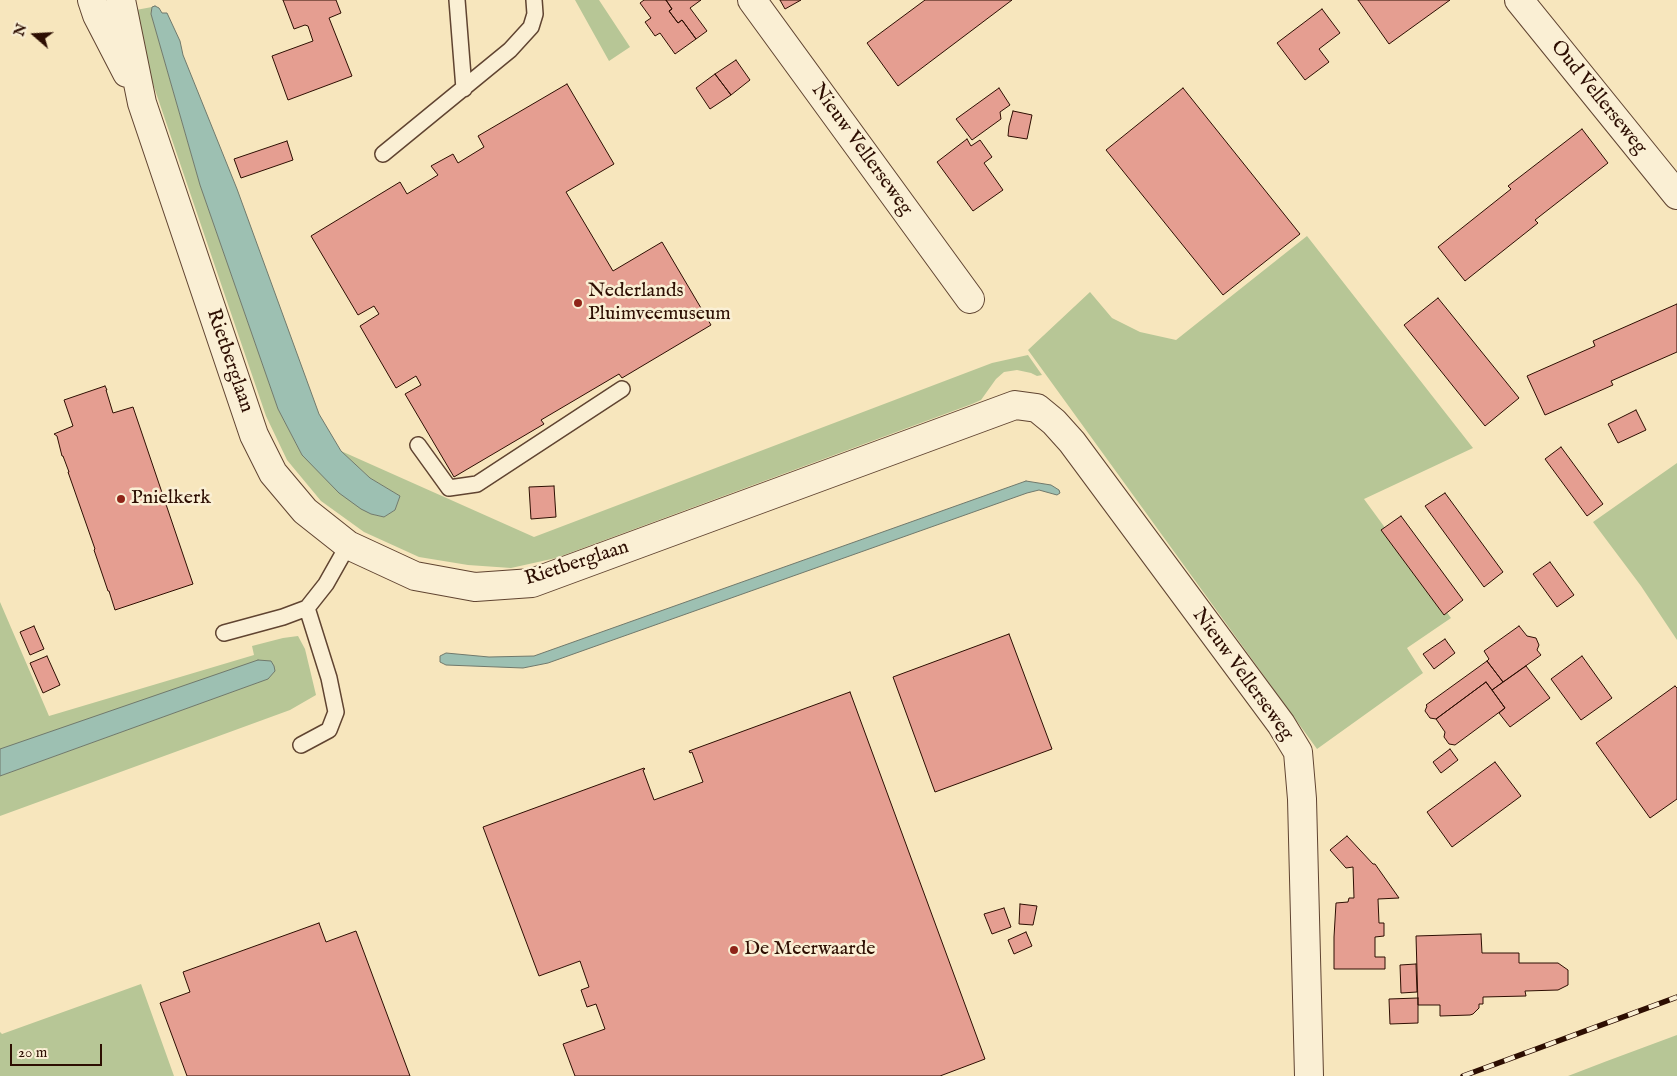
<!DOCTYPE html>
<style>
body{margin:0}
#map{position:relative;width:1677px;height:1076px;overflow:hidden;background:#f7e6bd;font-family:"IM FELL English",serif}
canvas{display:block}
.north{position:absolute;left:10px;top:10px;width:50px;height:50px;-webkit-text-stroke:4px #faefd4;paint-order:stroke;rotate:289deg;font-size:14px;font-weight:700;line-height:20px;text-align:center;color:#2d0e02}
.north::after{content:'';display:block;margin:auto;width:18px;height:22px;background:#2d0e02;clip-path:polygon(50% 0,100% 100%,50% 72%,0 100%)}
.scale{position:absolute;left:10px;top:1044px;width:92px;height:22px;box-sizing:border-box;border:2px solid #2d0e02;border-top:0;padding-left:6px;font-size:15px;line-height:18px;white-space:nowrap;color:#2d0e02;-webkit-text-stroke:4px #faefd4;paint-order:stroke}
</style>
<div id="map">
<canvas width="1677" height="1076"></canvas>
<div class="north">N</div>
<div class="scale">20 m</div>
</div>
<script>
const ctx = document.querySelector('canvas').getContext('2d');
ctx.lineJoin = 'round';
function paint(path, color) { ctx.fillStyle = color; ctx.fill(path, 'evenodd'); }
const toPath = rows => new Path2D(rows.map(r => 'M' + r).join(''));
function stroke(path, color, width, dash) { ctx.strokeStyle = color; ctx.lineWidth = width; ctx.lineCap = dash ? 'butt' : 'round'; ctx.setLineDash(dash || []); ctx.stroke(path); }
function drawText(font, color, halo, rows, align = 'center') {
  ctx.font = font + ' "IM FELL English",serif'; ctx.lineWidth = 5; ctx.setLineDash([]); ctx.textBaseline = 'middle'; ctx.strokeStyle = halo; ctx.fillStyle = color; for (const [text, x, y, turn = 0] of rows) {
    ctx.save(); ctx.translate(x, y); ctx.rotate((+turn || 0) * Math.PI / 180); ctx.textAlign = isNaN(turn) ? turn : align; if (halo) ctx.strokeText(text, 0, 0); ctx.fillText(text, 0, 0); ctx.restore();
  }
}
const green = toPath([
 [575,0,599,0,630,47,609,61],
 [152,7,151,14,200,185,278,409,302,455,371,514,384,517,395,510,400,496,370,478,341,451,534,537,992,363,1028,355,1042,375,1037,376,1031,373,1017,370,1004,372,996,379,981,400,972,404,556,558,511,568,468,565,419,557,364,532,321,501,287,460,266,416,152,81,136,10],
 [1307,236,1473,448,1364,499,1451,618,1407,648,1423,673,1317,749,1028,350,1090,292,1112,318,1140,332,1176,340],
 [1677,463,1677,640,1641,586,1593,522],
 [0,602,49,716,254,655,252,646,283,638,298,636,305,649,316,695,290,710,0,816,0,776,267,679,275,671,0,749],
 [141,984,174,1076,0,1076,0,1032,2,1034],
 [1677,1035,1677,1076,1568,1076,1607,1061]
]);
const water = toPath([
 [155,6,159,8,162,13,167,13,180,41,183,55,237,189,319,414,341,451,370,478,400,496,395,510,384,517,371,514,361,509,339,493,302,455,278,409,200,185,151,14,152,7,155,6],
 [1026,481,1051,485,1059,490,1060,493,1057,495,1039,490,1027,493,548,663,523,668,446,665,440,662,440,656,446,653,489,657,534,656,1026,481],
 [258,660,271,661,274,666,275,671,268,679,0,776,0,749,258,660]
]);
const building = toPath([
 [283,0,336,0,341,13,329,18,352,76,288,100,272,56,313,41,308,26,305,25,294,29,283,0],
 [644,0,666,0,672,9,669,11,678,23,682,20,696,39,675,54,660,33,655,36,645,22,651,18,640,3,644,0],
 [666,0,701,0,690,8,707,31,696,39,682,20,678,23,669,11,672,9,666,0],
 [780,0,801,0,785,9,780,0],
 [925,0,1012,0,898,86,867,43,925,0],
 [1358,0,1450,0,1389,44,1358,0],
 [1322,9,1340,33,1319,49,1329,62,1305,80,1277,43,1322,9],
 [736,60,750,80,731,95,715,74,736,60],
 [715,74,731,95,710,109,696,88,715,74],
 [567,84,614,164,566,192,613,271,662,242,711,325,622,378,619,374,541,420,544,424,454,477,405,394,421,385,416,376,396,388,360,326,379,314,374,306,358,315,311,236,400,182,407,194,438,175,431,166,453,154,458,163,484,147,478,136,567,84],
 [999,88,1010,105,1000,112,1001,119,972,140,956,119,999,88],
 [1183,88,1300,234,1223,295,1106,150,1183,88],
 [1013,111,1032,115,1027,139,1008,136,1009,126,1013,111],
 [1582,129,1608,163,1535,220,1538,223,1465,281,1438,247,1511,189,1508,186,1582,129],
 [967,139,971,146,980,140,992,157,984,163,1003,190,973,211,937,162,967,139],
 [287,141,293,160,241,178,234,159,287,141],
 [1438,298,1519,398,1485,426,1404,325,1438,298],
 [1677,304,1677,352,1611,381,1613,385,1545,415,1527,376,1595,346,1593,341,1677,304],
 [105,386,107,390,106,390,113,413,133,407,193,584,115,610,109,591,108,591,94,550,95,549,68,472,69,472,63,456,62,456,57,436,54,434,73,426,64,400,105,386],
 [1636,410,1646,430,1618,443,1608,424,1636,410],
 [1561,447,1603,504,1587,516,1545,459,1561,447],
 [554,486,556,517,531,519,529,487,554,486],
 [1445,493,1503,572,1484,587,1425,506,1445,493],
 [1401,516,1463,600,1444,615,1381,530,1401,516],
 [1550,562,1574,595,1557,607,1533,574,1550,562],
 [34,626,44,649,30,655,20,632,34,626],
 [1519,626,1527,636,1536,638,1539,645,1537,650,1541,655,1503,682,1487,661,1489,659,1484,651,1519,626],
 [1009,634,1052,749,935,792,893,677,1009,634],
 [1445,639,1455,653,1434,669,1423,654,1445,639],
 [47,656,60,685,43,693,30,663,47,656],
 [1582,656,1612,698,1581,720,1551,679,1582,656],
 [1487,661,1503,682,1492,690,1486,682,1436,719,1430,718,1425,711,1427,706,1426,705,1487,661],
 [1526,666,1550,698,1510,727,1499,713,1505,708,1492,690,1526,666],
 [1486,682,1505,708,1455,745,1449,744,1444,737,1445,732,1436,719,1486,682],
 [1675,686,1677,688,1677,799,1650,818,1596,743,1675,686],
 [850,692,985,1059,940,1076,575,1076,563,1044,605,1029,596,1004,587,1007,581,990,589,987,580,961,539,976,483,827,644,768,645,769,643,770,654,800,703,782,692,752,690,753,689,751,850,692],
 [1450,749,1458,760,1441,773,1433,762,1450,749],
 [1495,762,1521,796,1452,847,1427,812,1495,762],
 [1347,836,1373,864,1375,864,1399,898,1378,899,1379,923,1384,923,1384,936,1375,937,1375,957,1385,957,1385,969,1334,969,1334,937,1336,903,1348,902,1349,898,1354,898,1353,867,1346,868,1330,850,1347,836],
 [1020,904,1037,906,1033,925,1019,924,1020,904],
 [1004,908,1011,927,992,934,984,914,1004,908],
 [319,923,326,942,356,931,410,1076,187,1076,160,1003,190,992,183,972,319,923],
 [1026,932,1032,946,1014,954,1008,940,1026,932],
 [1481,934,1482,953,1519,953,1519,963,1558,963,1568,970,1568,985,1558,990,1525,991,1526,996,1483,997,1483,1004,1479,1004,1479,1008,1473,1014,1470,1015,1440,1016,1440,1005,1418,1005,1416,936,1481,934],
 [1416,964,1417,992,1401,993,1400,965,1416,964],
 [1418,998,1418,1023,1390,1024,1389,999,1418,998]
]);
const lane = toPath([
 [457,0,464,89],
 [383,154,510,50,531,27,535,14,534,0],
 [418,445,449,488,477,484,622,389],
 [224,633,283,617,307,608,326,584,348,545],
 [301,745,329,730,336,712,329,678,307,608]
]);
const street = toPath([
 [92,0,97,15,127,73],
 [121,0,142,103,254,435,273,473,305,511,348,545,415,576,475,587,532,583,1015,405,1037,408,1054,422,1072,442,1281,724,1298,752,1302,799,1309,1076],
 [752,0,970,299],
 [1519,0,1677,195]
]);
const rail = toPath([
 [1463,1076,1677,997]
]);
const markers = [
 [578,303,5,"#8f2418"],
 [121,499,5,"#8f2418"],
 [734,950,5,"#8f2418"]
];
const streetNames = [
 ["Oud Vellerseweg",1598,98,51],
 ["Nieuw Vellerseweg",861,150,54],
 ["Rietberglaan",229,361,71],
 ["Rietberglaan",577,564,-18],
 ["Nieuw Vellerseweg",1242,675,54]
];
const poiNames = [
 ["Nederlands",588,292],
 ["Pluimveemuseum",588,315],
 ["Pnielkerk",131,499],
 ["De Meerwaarde",744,950]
];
paint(green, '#b7c696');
paint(water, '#9dc0b2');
stroke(water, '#70796c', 1);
paint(building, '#e59e91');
stroke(building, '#2d0e02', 1);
stroke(lane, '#604431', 18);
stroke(street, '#604431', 30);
stroke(lane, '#faefd4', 15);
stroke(street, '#faefd4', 28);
stroke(rail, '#2d0e02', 5.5);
stroke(rail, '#faefd4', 4, [11]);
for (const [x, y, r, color] of markers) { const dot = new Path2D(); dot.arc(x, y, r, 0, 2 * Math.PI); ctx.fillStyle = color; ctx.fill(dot); stroke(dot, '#faefd4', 2); }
drawText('20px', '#2d0e02', '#faefd4', streetNames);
drawText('20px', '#2d0e02', '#faefd4', poiNames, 'left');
</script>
